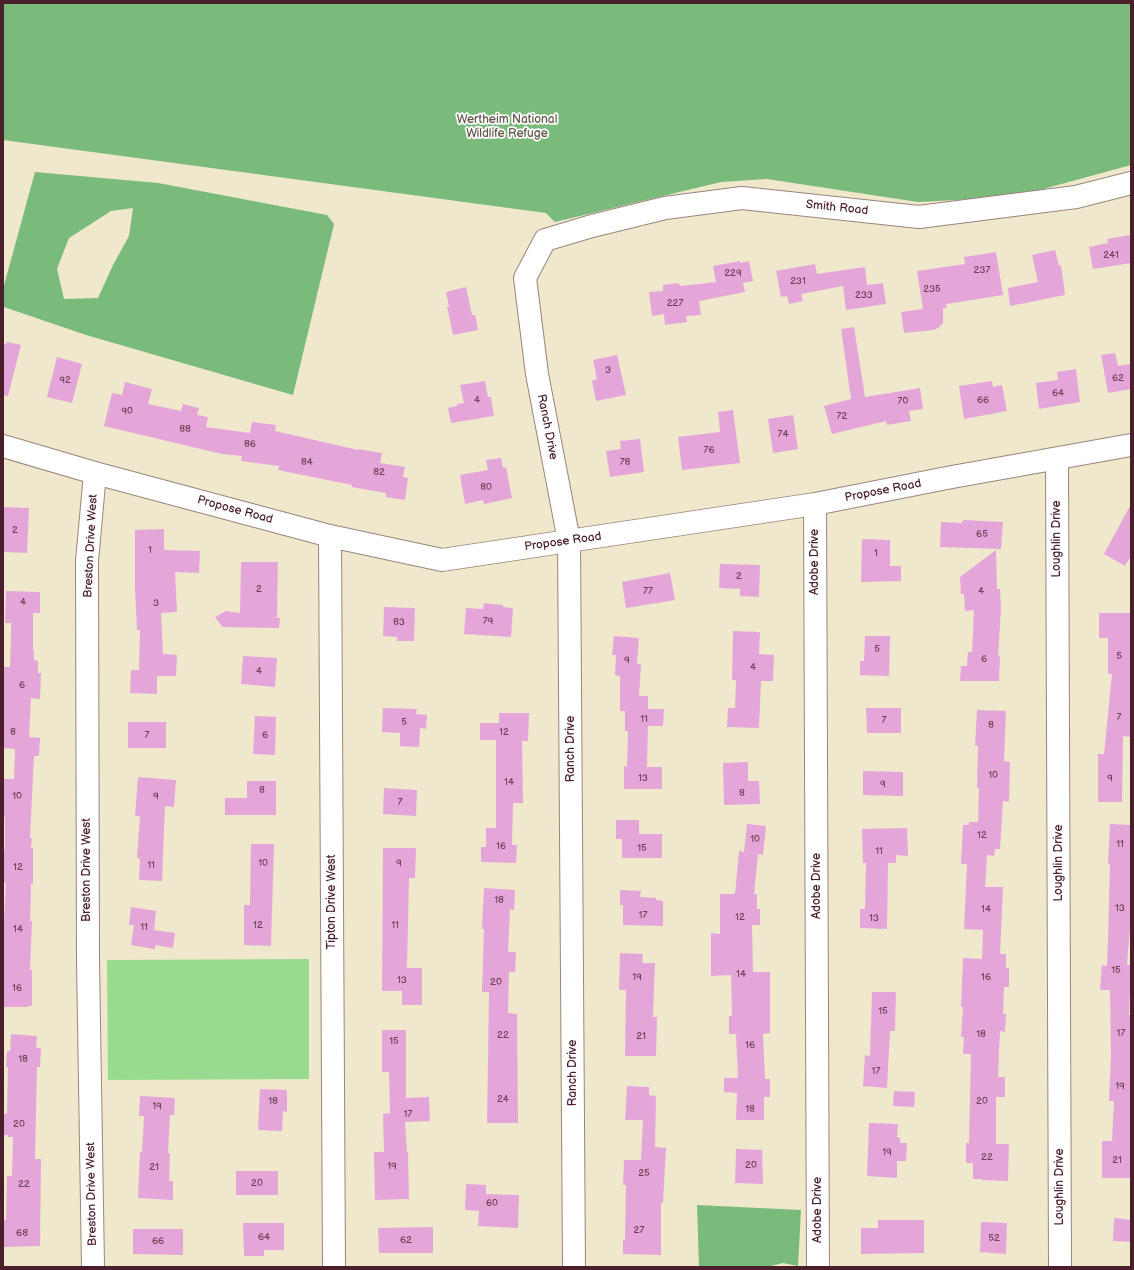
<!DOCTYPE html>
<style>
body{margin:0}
#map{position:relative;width:1134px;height:1270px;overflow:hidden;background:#efe8cd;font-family:"Balsamiq Sans",sans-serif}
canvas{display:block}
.frame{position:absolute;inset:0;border:4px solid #4a1f2b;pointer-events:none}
</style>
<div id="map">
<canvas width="1134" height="1270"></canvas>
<div class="frame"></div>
</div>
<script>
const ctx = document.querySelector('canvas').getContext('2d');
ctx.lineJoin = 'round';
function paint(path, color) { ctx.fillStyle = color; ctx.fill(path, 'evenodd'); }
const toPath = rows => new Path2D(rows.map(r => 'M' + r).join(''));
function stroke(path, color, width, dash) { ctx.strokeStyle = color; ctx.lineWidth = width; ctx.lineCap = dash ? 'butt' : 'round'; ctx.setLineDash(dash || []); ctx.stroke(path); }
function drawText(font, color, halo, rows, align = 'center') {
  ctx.font = font + ' "Balsamiq Sans",sans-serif'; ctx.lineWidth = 3.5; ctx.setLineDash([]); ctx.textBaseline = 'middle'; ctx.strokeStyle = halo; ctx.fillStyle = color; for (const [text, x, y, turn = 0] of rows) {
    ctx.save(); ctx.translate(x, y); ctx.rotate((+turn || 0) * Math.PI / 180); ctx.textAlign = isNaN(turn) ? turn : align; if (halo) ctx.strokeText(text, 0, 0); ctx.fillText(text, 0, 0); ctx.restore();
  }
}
const green = toPath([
 [309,959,309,1079,108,1080,107,960]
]);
const forest = toPath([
 [3,3,1131,3,1131,165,1014,197,918,202,767,179,721,182,555,222,546,213,3,140],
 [35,172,158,183,327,215,334,224,293,395,86,335,4,307,3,289],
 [133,208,129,236,113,265,98,298,64,299,57,269,69,238,111,211],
 [697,1205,801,1210,798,1266,783,1263,766,1267,699,1267]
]);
const building = toPath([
 [1131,235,1131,263,1093,269,1089,247,1108,243,1107,239],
 [1055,250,1059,266,1061,265,1065,295,1010,306,1008,288,1038,282,1032,255],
 [996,252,1003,295,946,304,947,308,943,308,943,323,938,328,933,330,904,333,901,312,923,309,917,271,965,264,964,257],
 [740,261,740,263,749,261,753,281,743,283,745,292,699,301,701,315,686,316,687,322,665,325,664,314,652,316,649,292,663,291,663,285,678,283,681,286,716,282,713,266],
 [815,264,817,274,865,267,867,285,883,283,886,304,846,310,843,286,801,294,803,301,789,304,787,296,781,297,776,271],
 [466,287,472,315,475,315,478,330,453,335,447,307,449,307,446,292],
 [854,327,865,397,920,388,923,409,909,411,911,421,887,425,886,421,832,434,824,406,851,399,841,329],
 [7,342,21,345,8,396,3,395,3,344,6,344],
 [1115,353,1118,366,1131,364,1131,389,1108,393,1101,355],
 [617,355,626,395,596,401,592,381,597,379,593,360],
 [57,357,82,364,72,403,47,397],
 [1076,369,1080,402,1039,409,1036,383,1058,380,1057,372],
 [485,381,488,397,491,397,494,416,451,423,448,408,457,406,457,404,464,403,460,385],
 [992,381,993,387,1002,385,1007,411,964,419,959,386],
 [125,382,152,389,148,404,181,411,183,404,199,408,197,415,208,417,206,427,250,433,252,422,276,425,275,431,358,450,358,449,382,453,380,463,405,467,403,477,408,478,405,500,386,497,386,493,352,487,352,485,278,470,279,466,241,461,242,456,222,454,104,426,112,393,122,395],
 [733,410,740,463,682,470,678,437,720,432,718,412],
 [793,415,798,449,773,453,768,419],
 [640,439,644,472,610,477,606,451,621,449,620,441],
 [501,458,503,468,506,467,512,498,484,504,483,500,465,504,460,475,488,470,486,460],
 [1131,504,1131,556,1125,566,1104,554],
 [3,507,29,508,27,553,3,552],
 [963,520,1003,522,1001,549,940,547,941,522,962,523],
 [164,529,164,550,200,551,199,573,175,572,177,612,161,613,163,654,177,655,176,676,157,676,157,694,130,693,131,670,139,670,140,630,137,630,135,588,135,530],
 [862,539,890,540,890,566,901,566,901,581,861,582],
 [996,550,997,589,1000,589,1001,609,998,656,1000,656,999,681,960,681,961,666,967,666,968,652,972,652,974,610,965,611,964,594,961,594,960,577],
 [241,562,278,562,277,617,271,617,280,618,279,628,223,627,221,625,215,617,226,611,240,613],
 [720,564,760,565,759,597,740,596,740,589,719,588],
 [670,573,675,600,626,608,622,582],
 [6,591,40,592,40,613,33,613,33,651,34,651,34,660,38,661,38,673,41,673,40,699,31,698,29,737,40,738,39,756,34,756,30,838,32,838,31,848,33,848,33,884,31,884,30,921,32,921,30,970,32,970,32,1006,28,1006,28,1007,3,1007,3,938,6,883,3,883,3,850,5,850,5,817,3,817,3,779,14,779,15,749,3,748,3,667,10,667,11,633,11,623,5,623],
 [484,603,503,605,503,607,513,608,511,637,464,634,466,608,483,609],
 [384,607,415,608,414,641,397,641,397,637,383,636],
 [1099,613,1131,613,1131,737,1123,736,1122,802,1098,802,1098,754,1104,754,1112,674,1108,674,1108,638,1099,638],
 [733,631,760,632,759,654,774,655,773,681,761,681,759,728,727,727,728,708,735,708,736,680,732,680],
 [614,636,639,638,637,664,641,664,639,696,648,696,648,709,664,709,663,726,648,726,647,767,662,767,662,789,624,789,624,766,627,767,628,731,625,731,625,711,620,711,620,676,615,675,616,655,612,655],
 [865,636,890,636,889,676,860,675,860,661,864,661],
 [243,656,277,658,275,687,241,684],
 [383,708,417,709,416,714,427,715,426,729,420,728,419,747,400,746,400,733,382,732],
 [866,708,901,708,901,733,867,733],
 [977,710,1006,711,1004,761,1010,762,1009,802,1003,801,1000,849,995,849,994,856,987,855,985,887,1003,887,1000,954,1006,954,1006,968,1009,968,1009,987,1004,987,1003,1014,1006,1014,1005,1032,1000,1031,998,1077,1005,1077,1005,1097,996,1097,996,1144,1009,1144,1008,1181,982,1180,982,1179,973,1179,973,1163,966,1163,966,1143,969,1143,971,1054,963,1054,964,1037,961,1037,963,1007,961,1007,963,958,982,959,983,930,964,929,967,864,961,864,963,825,969,825,969,822,978,822,979,788,977,788,978,746,975,746],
 [499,713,529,713,528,741,522,741,523,803,513,803,512,845,517,845,516,863,481,862,481,847,486,847,486,828,496,828,496,740,480,740,480,723,499,723],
 [255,716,276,717,275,755,253,754],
 [128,722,166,722,166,748,128,748],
 [748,762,748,781,759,781,760,804,724,805,723,763],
 [863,771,903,772,903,796,863,795],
 [138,777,176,780,174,807,165,806,162,881,139,880,140,859,137,858,140,816,135,816],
 [247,781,276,781,276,815,225,815,225,798,247,798],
 [384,788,417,790,416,816,383,814],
 [616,820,639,820,639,834,662,834,662,858,622,858,622,839,616,839],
 [747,824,766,826,763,855,758,854,754,894,757,894,757,909,760,909,760,925,752,925,753,972,770,972,770,1033,763,1034,765,1079,770,1079,770,1097,764,1097,764,1120,736,1120,737,1093,724,1092,724,1078,738,1078,736,1034,729,1034,729,1016,732,1016,731,975,711,976,711,933,720,934,720,894,735,894,739,851,744,852],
 [1110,824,1131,825,1130,890,1131,890,1131,927,1130,927,1127,965,1131,965,1129,1015,1131,1015,1131,1178,1102,1178,1102,1141,1112,1141,1114,1101,1109,1101,1111,1057,1110,990,1100,990,1102,965,1107,966,1108,939,1110,864,1108,864],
 [907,828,908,856,896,855,896,863,888,863,887,929,860,928,860,909,865,909,866,863,863,863,862,829],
 [251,844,274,844,271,946,244,945,244,905,250,905],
 [383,848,416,848,415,878,409,878,407,968,422,968,422,1005,402,1005,402,991,382,991],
 [484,888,515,890,514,910,510,909,508,952,516,952,515,972,509,972,508,1013,517,1014,518,1123,487,1123,489,992,482,992,484,929,482,929],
 [620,890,641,891,640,897,656,898,656,900,663,901,663,926,623,925,623,905,620,905],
 [131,907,156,911,154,930,175,933,173,948,155,945,155,949,131,945,134,925,129,925],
 [620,953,643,954,642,963,655,963,653,1017,657,1017,656,1056,625,1056,626,990,619,990],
 [872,992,896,992,895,1031,890,1031,887,1088,863,1086,865,1055,870,1056],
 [382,1030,406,1030,406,1098,429,1097,430,1121,405,1122,407,1152,408,1152,409,1199,375,1200,374,1152,384,1152,383,1114,390,1113,389,1072,382,1072],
 [11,1034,37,1036,36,1048,41,1048,40,1067,37,1067,35,1159,41,1159,40,1246,3,1247,3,1220,6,1220,7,1176,12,1176,13,1137,8,1137,8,1135,3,1135,3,1114,7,1114,8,1067,6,1067,7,1051,10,1051],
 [627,1086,649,1087,649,1095,656,1096,655,1147,666,1148,663,1203,661,1203,661,1255,623,1254,623,1240,625,1240,626,1185,623,1185,624,1160,641,1160,643,1120,625,1120],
 [260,1089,287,1090,287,1112,283,1111,282,1131,258,1130],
 [894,1091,915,1092,914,1107,893,1106],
 [140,1096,175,1098,174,1115,170,1115,168,1153,170,1153,169,1181,173,1181,173,1200,138,1198,140,1152,142,1152,144,1116,139,1116],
 [869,1123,898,1124,897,1137,900,1138,900,1143,907,1143,906,1161,897,1161,897,1178,867,1176],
 [736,1149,762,1150,763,1184,735,1183],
 [236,1171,278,1171,278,1195,236,1195],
 [466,1184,486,1185,486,1194,519,1195,518,1228,478,1226,479,1211,465,1210],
 [1114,1218,1131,1220,1131,1242,1113,1241],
 [878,1220,924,1220,924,1253,861,1254,861,1228,878,1228],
 [981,1222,1007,1223,1006,1254,980,1252],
 [243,1223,284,1223,284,1250,264,1250,264,1256,244,1256],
 [433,1227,433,1253,379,1253,378,1228],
 [133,1229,183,1229,183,1255,133,1254]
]);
const minor = toPath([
 [3,446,95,473,330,536,442,560,815,504,952,477,1131,445],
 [1057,459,1060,1267],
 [815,504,818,1267],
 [330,536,334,1267],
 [93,1267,88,961,87,561,95,473],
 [574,1267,569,541,537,374,525,278,545,240,592,226,665,208,742,198,919,217,1076,197,1131,183]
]);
const numberNames = [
 ["241",1111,255],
 ["237",982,270],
 ["229",733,273],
 ["231",798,281],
 ["235",932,289],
 ["233",864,295],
 ["227",675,303],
 ["3",608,370],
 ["62",1118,378],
 ["92",65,380],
 ["64",1058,393],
 ["4",477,400],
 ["66",983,400],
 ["70",903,401],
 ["90",127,411],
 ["72",842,416],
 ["88",185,429],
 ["74",783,434],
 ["86",250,444],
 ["76",709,450],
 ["84",307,462],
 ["78",625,462],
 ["82",379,472],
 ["80",486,487],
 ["2",15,530],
 ["65",982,534],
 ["1",150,550],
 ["1",876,553],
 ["2",739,576],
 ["2",259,589],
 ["77",648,591],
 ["4",981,591],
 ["4",23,602],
 ["3",156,603],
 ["79",488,621],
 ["83",399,622],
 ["5",877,649],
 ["5",1119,656],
 ["6",984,659],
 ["9",627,660],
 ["4",753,667],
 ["4",259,671],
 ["6",22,685],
 ["7",1119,717],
 ["11",644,719],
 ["7",884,720],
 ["5",404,722],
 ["8",991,725],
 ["8",13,732],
 ["12",504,732],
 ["7",147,735],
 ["6",265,735],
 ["10",993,775],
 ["13",643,778],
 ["9",1110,778],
 ["14",509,782],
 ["9",883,784],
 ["8",262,790],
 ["8",742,793],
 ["10",17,796],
 ["9",156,796],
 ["7",400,802],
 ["12",982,835],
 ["10",755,839],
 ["11",1120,844],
 ["16",501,846],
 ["15",642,848],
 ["11",879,851],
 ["10",263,863],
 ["9",399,863],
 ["11",151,865],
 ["12",18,867],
 ["18",499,900],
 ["13",1120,908],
 ["14",986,909],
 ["17",643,915],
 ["12",740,917],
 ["13",874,918],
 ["12",258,925],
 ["11",395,925],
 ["11",144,927],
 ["14",18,929],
 ["15",1116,970],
 ["14",741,974],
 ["19",637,977],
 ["16",986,977],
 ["13",402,980],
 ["20",496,982],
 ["16",17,988],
 ["15",883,1011],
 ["17",1121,1033],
 ["18",981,1034],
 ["22",503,1035],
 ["21",641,1036],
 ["15",394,1041],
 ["16",750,1045],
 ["18",23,1059],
 ["17",876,1071],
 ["19",1120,1086],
 ["24",503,1099],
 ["18",273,1101],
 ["20",982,1101],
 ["19",157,1106],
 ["18",750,1109],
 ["17",408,1114],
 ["20",19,1124],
 ["19",887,1152],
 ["22",987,1157],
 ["21",1117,1160],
 ["20",751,1165],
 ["19",392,1166],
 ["21",154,1167],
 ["25",644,1173],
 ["20",257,1183],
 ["22",24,1184],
 ["60",492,1203],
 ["27",639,1230],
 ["68",22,1233],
 ["64",264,1237],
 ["52",994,1238],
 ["62",406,1240],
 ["66",158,1241]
];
const parkNames = [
 ["Wertheim National",507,120],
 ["Wildlife Refuge",507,134]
];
const streetNames = [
 ["Smith Road",837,208,6],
 ["Ranch Drive",547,427,79],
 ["Propose Road",883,491,-11],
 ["Propose Road",235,510,15],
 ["Loughlin Drive",1057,539,-90],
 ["Propose Road",563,542,-8],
 ["Breston Drive West",91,546,-87],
 ["Adobe Drive",815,562,-90],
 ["Ranch Drive",571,749,-90],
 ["Loughlin Drive",1059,863,-90],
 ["Breston Drive West",87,870,-90],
 ["Adobe Drive",817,886,-90],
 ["Tipton Drive West",332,902,-90],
 ["Ranch Drive",573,1073,-90],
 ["Loughlin Drive",1060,1187,-90],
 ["Breston Drive West",92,1194,-91],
 ["Adobe Drive",818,1210,-90]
];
paint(green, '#99da91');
paint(forest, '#7aba7b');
paint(building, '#e4a6d9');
stroke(minor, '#9c847c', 24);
stroke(minor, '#fff', 22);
drawText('10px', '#704156', null, numberNames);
drawText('12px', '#62574a', '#fff', parkNames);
drawText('12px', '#4a1f2b', '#fff', streetNames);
</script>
